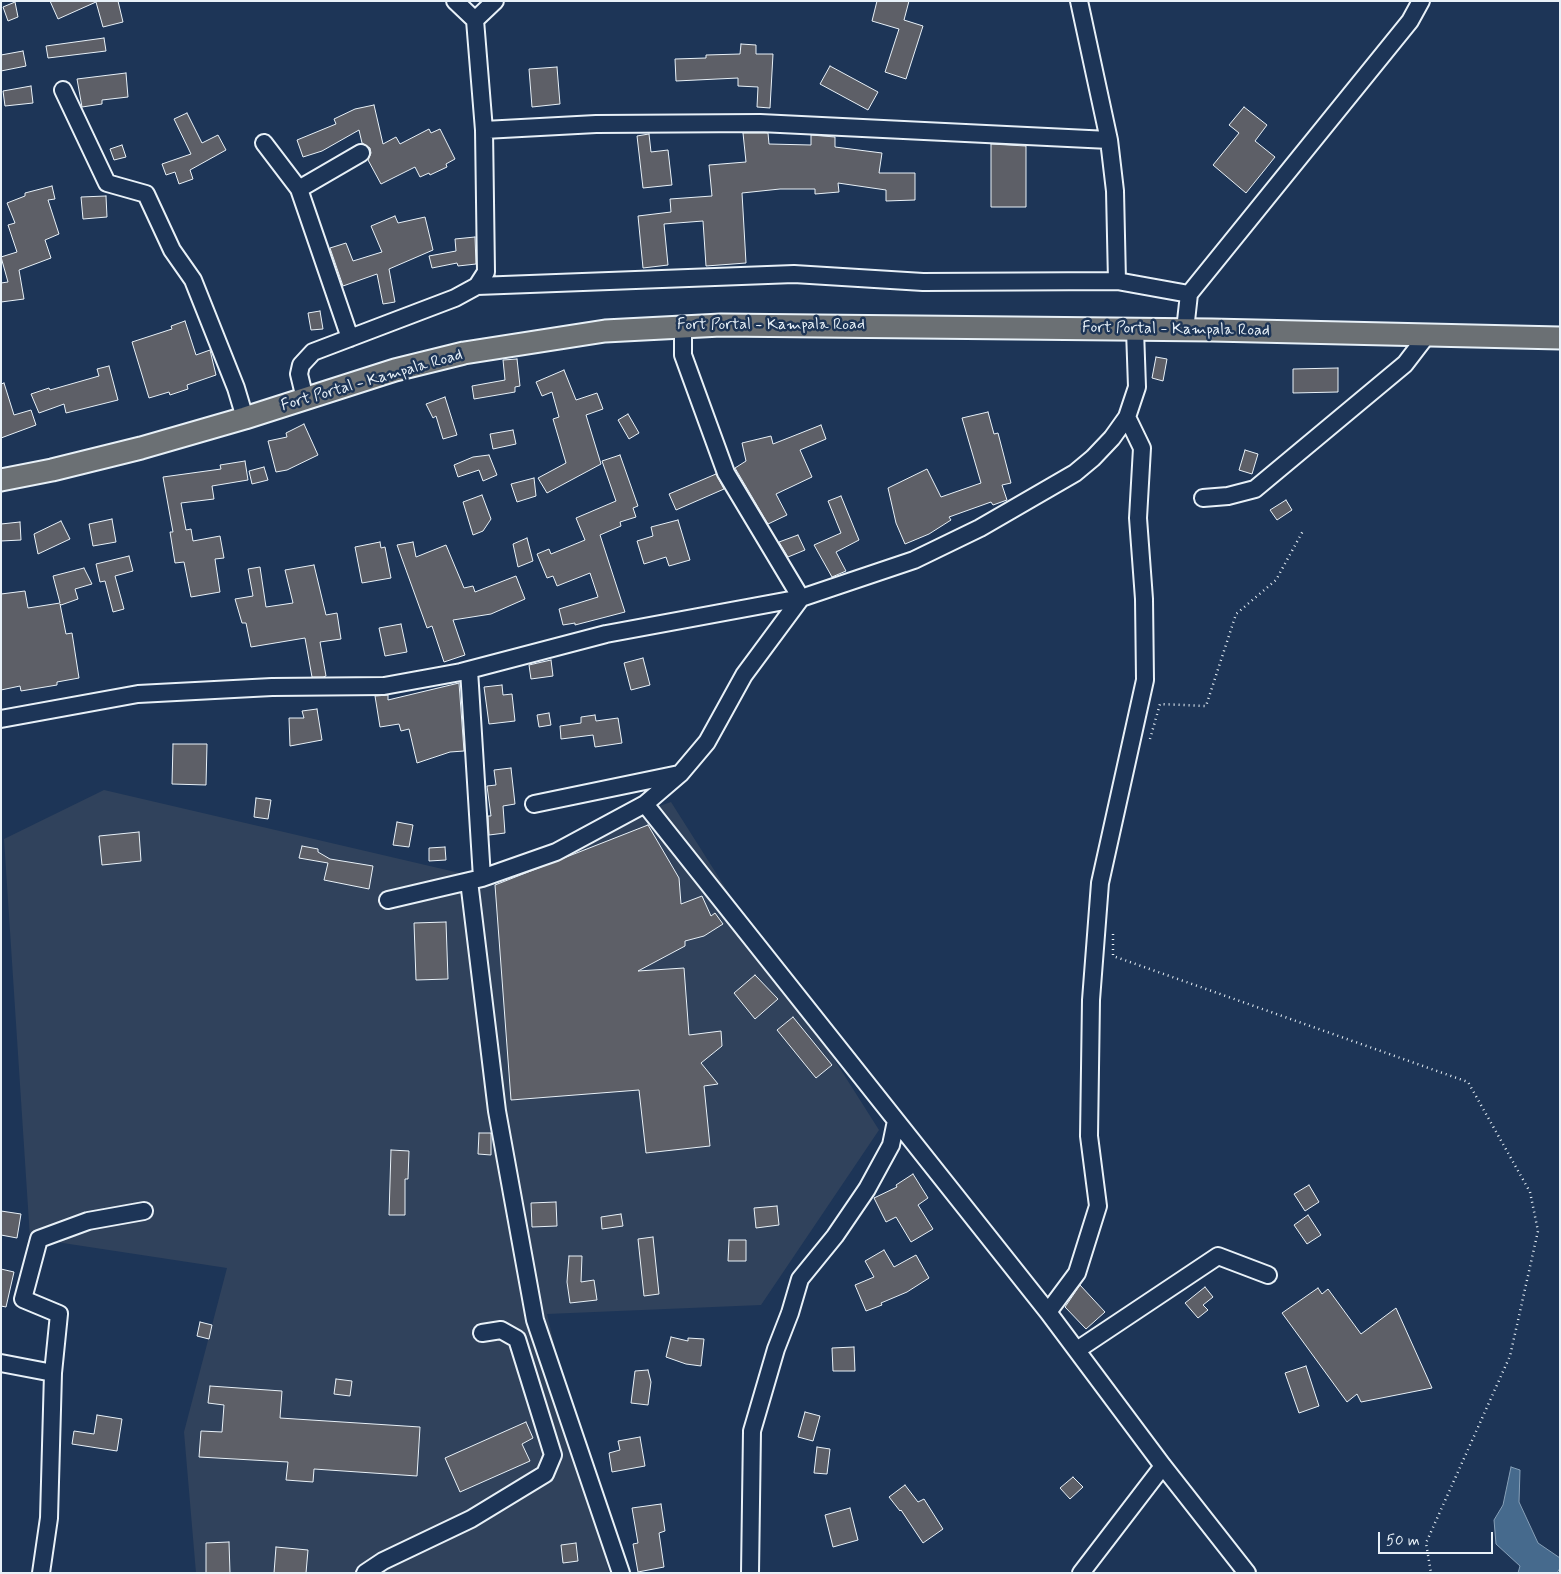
<!DOCTYPE html>
<style>
body{margin:0}
#map{position:relative;width:1561px;height:1574px;overflow:hidden;background:#1d3557;font-family:Mynerve,sans-serif}
canvas{display:block}
.frame{position:absolute;inset:0;border:2px solid #e8f1f8;pointer-events:none}
.scale{position:absolute;left:1378px;top:1532px;width:115px;height:22px;box-sizing:border-box;border:2px solid #e8f1f8;border-top:0;padding-left:6px;font-size:15px;line-height:18px;white-space:nowrap;color:#e8f1f8;-webkit-text-stroke:4px #1d3557;paint-order:stroke}
</style>
<div id="map">
<canvas width="1561" height="1574"></canvas>
<div class="frame"></div>
<div class="scale">50 m</div>
</div>
<script>
const ctx = document.querySelector('canvas').getContext('2d');
ctx.lineJoin = 'round';
function paint(path, color) { ctx.fillStyle = color; ctx.fill(path, 'evenodd'); }
const toPath = rows => new Path2D(rows.map(r => 'M' + r).join(''));
function stroke(path, color, width, dash) { ctx.strokeStyle = color; ctx.lineWidth = width; ctx.lineCap = dash ? 'butt' : 'round'; ctx.setLineDash(dash || []); ctx.stroke(path); }
function drawText(font, color, halo, rows, align = 'center') {
  ctx.font = font + ' Mynerve,sans-serif'; ctx.lineWidth = 5; ctx.setLineDash([]); ctx.textBaseline = 'middle'; ctx.strokeStyle = halo; ctx.fillStyle = color; for (const [text, x, y, turn = 0] of rows) {
    ctx.save(); ctx.translate(x, y); ctx.rotate((+turn || 0) * Math.PI / 180); ctx.textAlign = isNaN(turn) ? turn : align; if (halo) ctx.strokeText(text, 0, 0); ctx.fillText(text, 0, 0); ctx.restore();
  }
}
const built = toPath([
 [104,790,464,874,671,802,879,1130,761,1305,547,1314,609,1573,196,1573,184,1432,227,1268,30,1238,4,839]
]);
const water = toPath([
 [1511,1467,1520,1470,1519,1502,1538,1543,1560,1558,1560,1568,1557,1573,1518,1573,1520,1566,1496,1544,1494,1520,1503,1505,1511,1467]
]);
const building = toPath([
 [50,1,118,1,123,22,103,27,96,2,58,19,50,1],
 [877,1,909,1,904,20,923,26,906,79,885,72,899,29,872,21,877,1],
 [15,2,18,17,8,21,3,7,15,2],
 [104,38,106,51,48,58,46,46,104,38],
 [741,44,756,45,756,54,773,54,770,108,757,107,758,87,738,86,738,78,676,81,675,59,706,58,706,55,740,54,741,44],
 [23,51,26,66,1,71,1,55,23,51],
 [830,66,878,92,868,110,820,84,830,66],
 [557,67,560,104,532,107,529,69,557,67],
 [126,73,128,97,102,100,102,104,82,107,77,79,126,73],
 [31,86,33,103,5,106,3,91,31,86],
 [374,105,383,144,396,137,400,144,429,129,431,133,440,129,455,159,446,164,447,167,430,175,429,173,420,177,415,167,381,184,368,160,371,153,370,148,362,143,359,130,322,151,303,157,297,140,336,124,334,119,355,109,374,105],
 [1244,107,1267,125,1255,141,1275,157,1246,193,1213,165,1239,133,1229,125,1244,107],
 [187,113,202,143,218,135,226,150,190,170,193,179,179,184,175,172,166,175,162,164,191,154,174,119,187,113],
 [743,133,768,133,769,144,811,145,811,135,835,137,835,147,882,153,879,173,915,173,915,200,886,201,886,190,838,183,839,192,815,194,815,189,780,189,742,193,746,263,706,266,703,221,664,224,668,265,643,268,638,216,671,212,670,199,712,196,709,165,746,162,743,133],
 [649,134,651,152,668,150,672,185,643,188,637,136,649,134],
 [991,144,1026,146,1026,207,991,207,991,144],
 [122,145,126,157,114,160,110,149,122,145],
 [52,186,55,199,48,200,59,234,45,240,51,258,19,270,24,299,1,302,1,283,8,282,1,257,17,252,8,225,15,223,7,203,25,196,25,193,52,186],
 [106,196,107,217,83,219,81,197,106,196],
 [395,216,398,223,425,217,433,250,389,269,395,302,383,304,377,274,343,286,330,248,346,243,353,261,382,252,371,226,395,216],
 [475,237,476,264,458,266,457,263,432,268,429,256,456,251,455,239,475,237],
 [320,311,323,329,311,330,308,313,320,311],
 [185,321,196,355,210,350,216,375,187,385,188,389,170,395,169,392,149,398,132,342,172,329,171,326,185,321],
 [1156,357,1167,359,1163,381,1152,378,1156,357],
 [517,359,520,386,515,387,515,392,474,399,472,386,505,380,503,360,517,359],
 [109,366,118,400,66,413,64,404,39,413,31,394,49,388,50,390,99,376,97,369,109,366],
 [1338,368,1338,392,1293,393,1293,369,1338,368],
 [564,370,576,400,597,393,603,409,586,415,601,464,547,493,538,478,566,463,553,419,559,417,552,392,542,396,536,382,564,370],
 [4,383,14,415,31,410,36,425,1,438,1,384,4,383],
 [445,397,457,435,443,439,436,416,433,418,426,404,445,397],
 [988,412,994,434,998,433,1011,483,1002,485,1007,500,993,505,991,502,949,517,951,520,929,534,905,544,896,523,888,488,927,469,941,497,981,483,962,418,988,412],
 [628,414,639,433,629,439,618,420,628,414],
 [304,424,318,455,287,470,276,472,268,441,287,437,286,433,304,424],
 [821,425,826,439,800,450,812,477,776,494,787,515,768,524,735,468,746,461,742,443,771,436,773,444,821,425],
 [513,430,516,444,493,449,490,434,513,430],
 [1245,450,1258,454,1252,474,1239,470,1245,450],
 [489,455,497,475,483,481,479,470,458,477,454,465,473,457,489,455],
 [620,455,638,506,633,508,636,517,620,522,621,526,600,535,625,612,575,625,575,623,563,625,559,609,598,597,590,573,557,586,553,576,547,578,537,554,549,549,551,554,585,540,576,518,616,501,602,461,620,455],
 [245,461,248,480,212,486,214,499,181,503,186,530,191,529,193,541,220,536,224,558,215,559,220,592,191,597,184,562,175,563,170,532,173,532,163,477,221,469,220,465,245,461],
 [264,467,268,480,252,484,249,471,264,467],
 [716,474,724,489,676,510,669,494,716,474],
 [534,478,536,496,517,502,511,484,534,478],
 [482,495,491,519,483,531,473,535,463,502,482,495],
 [841,496,859,540,836,552,846,571,832,577,814,545,841,533,828,501,841,496],
 [1286,500,1292,510,1277,520,1270,510,1286,500],
 [112,519,116,542,93,546,89,524,112,519],
 [678,520,690,560,669,566,666,557,644,564,637,541,653,536,651,527,678,520],
 [61,521,70,539,38,554,34,534,61,521],
 [20,522,21,540,1,541,1,524,20,522],
 [798,535,805,550,788,557,779,542,798,535],
 [527,538,533,561,518,567,513,544,527,538],
 [380,542,381,548,385,547,391,578,362,583,355,547,380,542],
 [413,542,416,557,446,545,464,588,473,586,475,592,516,576,525,599,491,614,453,620,465,655,444,662,432,626,427,628,397,545,413,542],
 [129,556,133,571,115,576,124,609,113,612,105,581,100,582,96,564,129,556],
 [314,565,326,615,337,613,341,639,320,642,326,676,323,677,312,677,305,638,251,647,246,623,242,623,235,599,253,596,248,569,260,567,266,607,293,603,285,570,314,565],
 [84,568,92,584,75,589,78,599,61,605,60,604,66,634,72,633,79,678,57,682,57,685,21,691,20,686,1,690,1,594,25,591,28,608,60,603,53,576,84,568],
 [401,624,407,652,385,656,379,628,401,624],
 [643,658,650,685,631,690,624,663,643,658],
 [551,660,553,676,531,679,529,665,551,660],
 [459,683,464,751,450,752,417,763,409,729,401,731,399,724,380,727,375,696,388,695,388,700,459,683],
 [502,685,503,695,512,694,515,721,489,724,484,687,502,685],
 [317,709,322,740,290,746,289,718,304,718,302,711,317,709],
 [549,713,551,725,539,727,537,715,549,713],
 [595,715,596,721,618,718,622,743,595,747,593,735,561,739,560,726,581,723,581,717,595,715],
 [173,744,207,744,206,785,172,784,173,744],
 [511,768,515,804,503,806,505,833,489,835,488,816,491,816,487,786,496,785,494,770,511,768],
 [256,798,271,800,268,819,254,817,256,798],
 [397,822,413,825,409,847,393,845,397,822],
 [648,825,679,878,681,904,702,896,711,916,715,913,723,924,704,936,685,941,685,946,638,971,684,968,689,1035,721,1031,722,1046,701,1063,718,1084,704,1086,710,1146,646,1153,639,1090,511,1100,495,885,648,825],
 [139,832,141,861,102,865,99,836,139,832],
 [302,846,318,849,318,852,330,859,373,866,369,889,324,880,328,863,299,858,302,846],
 [445,847,446,860,429,861,429,848,445,847],
 [446,922,448,979,416,980,414,923,446,922],
 [755,975,778,999,755,1019,734,993,755,975],
 [793,1017,832,1065,816,1078,777,1030,793,1017],
 [479,1133,491,1133,491,1155,478,1154,479,1133],
 [391,1150,409,1151,408,1179,405,1179,405,1215,389,1215,391,1150],
 [913,1174,928,1198,918,1205,933,1229,911,1242,896,1217,886,1222,874,1198,897,1187,896,1185,913,1174],
 [1309,1185,1319,1202,1305,1211,1294,1194,1309,1185],
 [556,1202,557,1226,532,1227,531,1203,556,1202],
 [777,1206,779,1225,756,1228,754,1208,777,1206],
 [1,1211,21,1214,17,1238,1,1235,1,1211],
 [621,1214,623,1226,602,1229,601,1217,621,1214],
 [1308,1215,1321,1235,1307,1244,1294,1225,1308,1215],
 [653,1237,659,1294,644,1296,638,1239,653,1237],
 [729,1240,746,1240,746,1261,728,1261,729,1240],
 [884,1250,894,1267,916,1255,929,1278,907,1292,881,1303,882,1305,866,1311,855,1285,874,1277,865,1261,884,1250],
 [569,1256,582,1256,581,1282,594,1280,597,1300,570,1303,567,1282,569,1256],
 [1,1269,14,1272,6,1307,1,1306,1,1269],
 [1080,1285,1105,1312,1086,1329,1065,1307,1080,1285],
 [1205,1287,1213,1297,1203,1305,1208,1310,1198,1318,1185,1303,1205,1287],
 [1318,1288,1322,1294,1328,1289,1361,1334,1396,1308,1432,1388,1361,1402,1357,1394,1347,1402,1282,1313,1318,1288],
 [200,1322,212,1325,209,1339,197,1336,200,1322],
 [671,1337,688,1341,688,1338,704,1339,701,1366,686,1364,666,1357,671,1337],
 [854,1347,855,1371,833,1371,832,1348,854,1347],
 [1306,1366,1319,1406,1299,1413,1285,1373,1306,1366],
 [648,1370,651,1382,648,1405,631,1403,635,1371,648,1370],
 [336,1379,352,1381,350,1396,334,1394,336,1379],
 [210,1386,282,1391,280,1418,420,1427,417,1476,314,1469,313,1482,286,1480,288,1462,199,1457,201,1431,222,1432,224,1405,208,1403,210,1386],
 [805,1412,820,1416,813,1441,798,1437,805,1412],
 [97,1415,122,1419,117,1451,72,1444,74,1431,94,1434,97,1415],
 [526,1422,533,1438,522,1444,530,1461,460,1492,445,1458,526,1422],
 [640,1437,645,1466,612,1472,609,1453,620,1450,618,1441,640,1437],
 [817,1447,830,1449,827,1474,814,1473,817,1447],
 [1073,1477,1083,1487,1070,1499,1060,1488,1073,1477],
 [905,1485,918,1502,924,1499,943,1529,923,1543,901,1510,900,1511,889,1497,905,1485],
 [661,1504,665,1531,659,1533,664,1567,638,1572,633,1544,638,1543,632,1508,661,1504],
 [850,1508,858,1540,833,1547,825,1515,850,1508],
 [229,1542,230,1573,206,1573,206,1543,229,1542],
 [576,1543,578,1561,563,1563,561,1545,576,1543],
 [276,1547,308,1550,306,1573,274,1573,276,1547]
]);
const path = toPath([
 [1150,739,1160,704,1206,706,1236,614,1276,580,1304,529],
 [1113,934,1113,956,1468,1082,1530,1192,1538,1231,1510,1356,1426,1543,1431,1573]
]);
const minor = toPath([
 [1079,1,1109,140,1115,191,1117,281,1189,294],
 [475,20,495,1],
 [63,90,107,183,146,194,172,250,193,280,236,388,245,418],
 [484,130,596,124,760,123,1109,140],
 [264,143,299,189,350,338],
 [299,189,361,153],
 [477,286,794,274,923,282,1117,281],
 [1185,330,1189,294,1410,21,1421,1],
 [305,399,299,374,301,365,313,352,455,298,477,286,486,272,484,130,475,20,455,1],
 [1203,498,1228,496,1255,489,1405,364,1428,334],
 [469,670,482,878],
 [1,719,138,694,272,687,384,686,461,672,606,634,801,598,726,473,683,355,683,325],
 [534,804,679,774],
 [645,804,1048,1312,1163,1466,1247,1573],
 [469,881,497,1111,535,1320,621,1573],
 [388,900,482,878,556,852,645,804,680,774,707,742,744,675,801,598,914,560,980,528,1075,473,1093,458,1112,438,1127,417,1137,387,1135,330],
 [1048,1312,1077,1273,1098,1206,1089,1136,1091,1000,1100,883,1145,680,1144,599,1138,518,1142,448,1127,417],
 [1077,1350,1218,1256,1268,1275],
 [1,1363,53,1373,49,1518,41,1573],
 [53,1373,59,1314,23,1299,39,1239,88,1221,144,1211],
 [365,1573,383,1561,471,1519,545,1474,553,1455,517,1339,501,1330,482,1333],
 [750,1573,752,1431,776,1349,790,1313,800,1279,835,1236,867,1189,891,1145,896,1121],
 [1081,1573,1163,1466]
]);
const major = toPath([
 [1,480,52,470,141,448,245,418,395,370,464,353,605,331,721,325,1212,330,1560,338]
]);
const streetNames = [
 ["Fort Portal - Kampala Road",771,326],
 ["Fort Portal - Kampala Road",1176,330,1],
 ["Fort Portal - Kampala Road",372,381,-16]
];
paint(built, '#30425c');
paint(water, '#466a8d');
stroke(water, '#87a0b8', 1);
paint(building, '#5d5f67');
stroke(building, '#e8f1f8', 1);
stroke(minor, '#e8f1f8', 20);
stroke(major, '#e8f1f8', 25);
stroke(path, '#e8f1f8', 2.5, [1, 4]);
stroke(minor, '#1d3557', 16);
stroke(major, '#6b7074', 21);
drawText('16px', '#e8f1f8', '#1d3557', streetNames);
</script>
